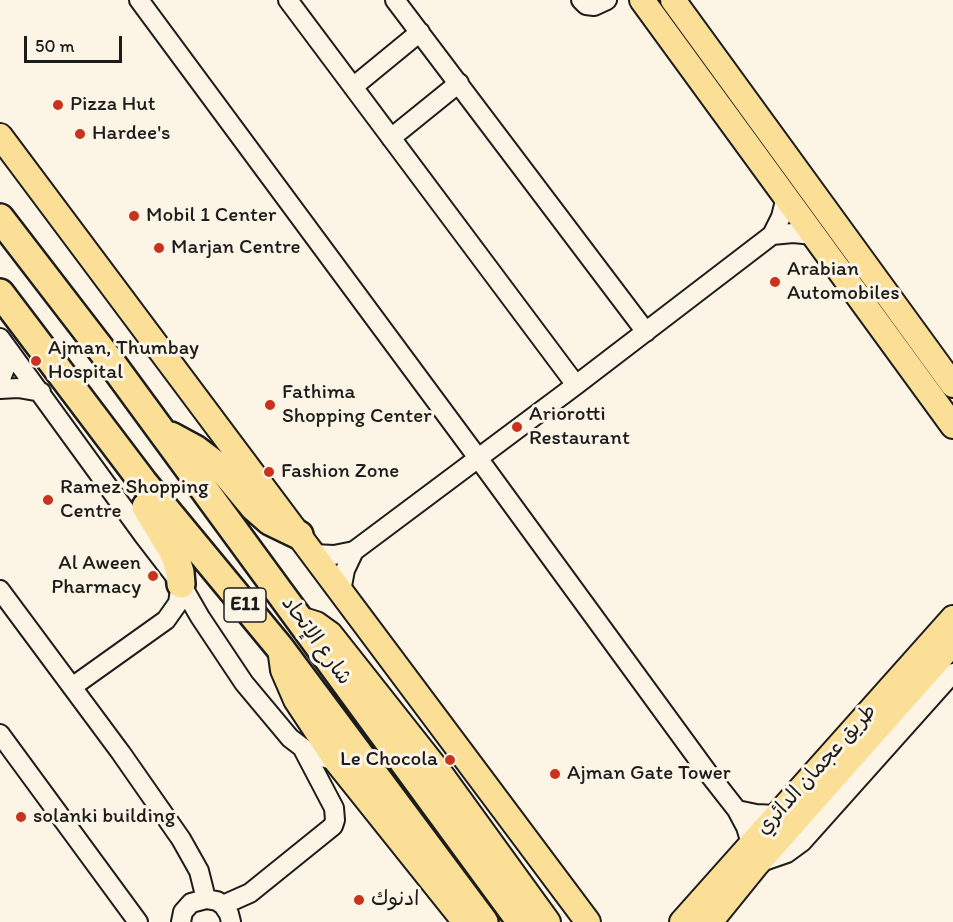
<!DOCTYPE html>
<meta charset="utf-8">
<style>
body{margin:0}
#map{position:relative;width:953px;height:922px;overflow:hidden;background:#fcf5e5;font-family:Itim,sans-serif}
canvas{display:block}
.scale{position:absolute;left:24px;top:36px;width:98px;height:27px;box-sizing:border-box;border:3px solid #1c1c1c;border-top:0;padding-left:8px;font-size:18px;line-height:21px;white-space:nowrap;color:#1c1c1c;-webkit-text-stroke:4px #fcf5e5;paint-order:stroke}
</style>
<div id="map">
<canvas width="953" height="922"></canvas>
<div class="scale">50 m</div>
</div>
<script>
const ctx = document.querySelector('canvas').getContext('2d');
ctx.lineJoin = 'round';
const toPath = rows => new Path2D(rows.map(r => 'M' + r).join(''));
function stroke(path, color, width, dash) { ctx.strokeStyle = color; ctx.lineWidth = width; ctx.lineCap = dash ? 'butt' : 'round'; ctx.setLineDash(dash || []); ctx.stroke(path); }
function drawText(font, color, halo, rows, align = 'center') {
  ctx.font = font + ' Itim,"Playpen Sans Arabic",sans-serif'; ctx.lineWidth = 6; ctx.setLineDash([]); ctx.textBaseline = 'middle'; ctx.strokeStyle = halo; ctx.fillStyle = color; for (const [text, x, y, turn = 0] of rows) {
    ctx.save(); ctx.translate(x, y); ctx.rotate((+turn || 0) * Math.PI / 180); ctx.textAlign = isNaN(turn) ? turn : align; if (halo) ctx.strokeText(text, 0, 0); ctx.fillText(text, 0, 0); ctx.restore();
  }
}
const minor = toPath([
 [139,0,478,458,708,773,737,810,746,827,751,844],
 [288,0,576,385],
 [395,0,646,332],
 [581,0,586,5,594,6,607,0],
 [353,87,420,32],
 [391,138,459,83],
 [772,235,793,233,814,235],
 [0,338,144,536,181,584,200,617,244,683,290,738,307,751,337,762],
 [0,381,6,366,8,349],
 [0,389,18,388,41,392],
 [313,554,334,555,354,551,576,385,772,235,781,217,786,197],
 [0,590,121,753,181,839,199,871,206,899],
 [341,591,345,570,354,551],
 [72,687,166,620,178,603,181,584],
 [0,734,138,922],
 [737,810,756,814,777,815],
 [758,863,787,853,802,842,953,673],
 [223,905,250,893,333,826,335,820,334,808,303,749],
 [181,922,183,912,191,903,206,899,217,901,223,905,229,914,231,922]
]);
const major = toPath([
 [642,0,953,426],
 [673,0,953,385],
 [0,136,588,922],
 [300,619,316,624,330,634,443,777,548,922],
 [280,648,283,670,296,700,337,762,465,922],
 [682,922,953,618],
 [710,922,757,864,953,643]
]);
const highway = toPath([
 [0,218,113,365,521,922],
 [0,293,143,482,280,648,484,922],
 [171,436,195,449,224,471,254,507,270,521,299,535],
 [146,507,174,553,180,572,181,584]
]);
const markers = [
 [58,105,6,"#c8321e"],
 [80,134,6,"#c8321e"],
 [134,216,6,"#c8321e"],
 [159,248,6,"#c8321e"],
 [775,282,6,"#c8321e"],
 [36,361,6,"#c8321e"],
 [270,405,6,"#c8321e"],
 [517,427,6,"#c8321e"],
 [269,472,6,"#c8321e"],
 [48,500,6,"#c8321e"],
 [153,576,6,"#c8321e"],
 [450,760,6,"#c8321e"],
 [555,774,6,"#c8321e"],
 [21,817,6,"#c8321e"],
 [359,900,6,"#c8321e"]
];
const shields = [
 [245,605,42]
];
const shieldNames = [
 ["E11",245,605]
];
const poiNames = [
 ["Pizza Hut",70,105],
 ["Hardee's",92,134],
 ["Mobil 1 Center",146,216],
 ["Marjan Centre",171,248],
 ["Arabian",787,270],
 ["Automobiles",787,294],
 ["Ajman, Thumbay",48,349],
 ["Hospital",48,373],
 ["Fathima",282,393],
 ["Shopping Center",282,417],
 ["Ariorotti",529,415],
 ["Restaurant",529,439],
 ["Fashion Zone",281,472],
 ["Ramez Shopping",60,488],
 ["Centre",60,512],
 ["Al Aween",141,564,"right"],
 ["Pharmacy",141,588,"right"],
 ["Le Chocola",438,760,"right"],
 ["Ajman Gate Tower",567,774],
 ["solanki building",33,817],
 ["ادنوك",371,900]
];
const streetNames = [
 ["شارع الإتحاد",316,641,54],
 ["طريق عجمان الدائري",817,770,-48]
];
stroke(minor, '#1c1c1c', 22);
stroke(major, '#1c1c1c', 28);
stroke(highway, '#1c1c1c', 32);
stroke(minor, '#fcf5e5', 18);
stroke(major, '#fbdf96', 24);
stroke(highway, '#fbdf96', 27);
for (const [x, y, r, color] of markers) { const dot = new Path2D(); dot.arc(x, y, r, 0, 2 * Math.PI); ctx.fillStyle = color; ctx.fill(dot); stroke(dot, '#fcf5e5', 2); }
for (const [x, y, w] of shields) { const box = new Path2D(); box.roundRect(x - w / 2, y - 17, w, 34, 4.5); ctx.fillStyle = '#fcf5e5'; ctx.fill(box); stroke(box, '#1c1c1c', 1.5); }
drawText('bold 20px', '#1c1c1c', null, shieldNames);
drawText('21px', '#1c1c1c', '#fcf5e5', poiNames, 'left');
drawText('21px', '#1c1c1c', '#fcf5e5', streetNames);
</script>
